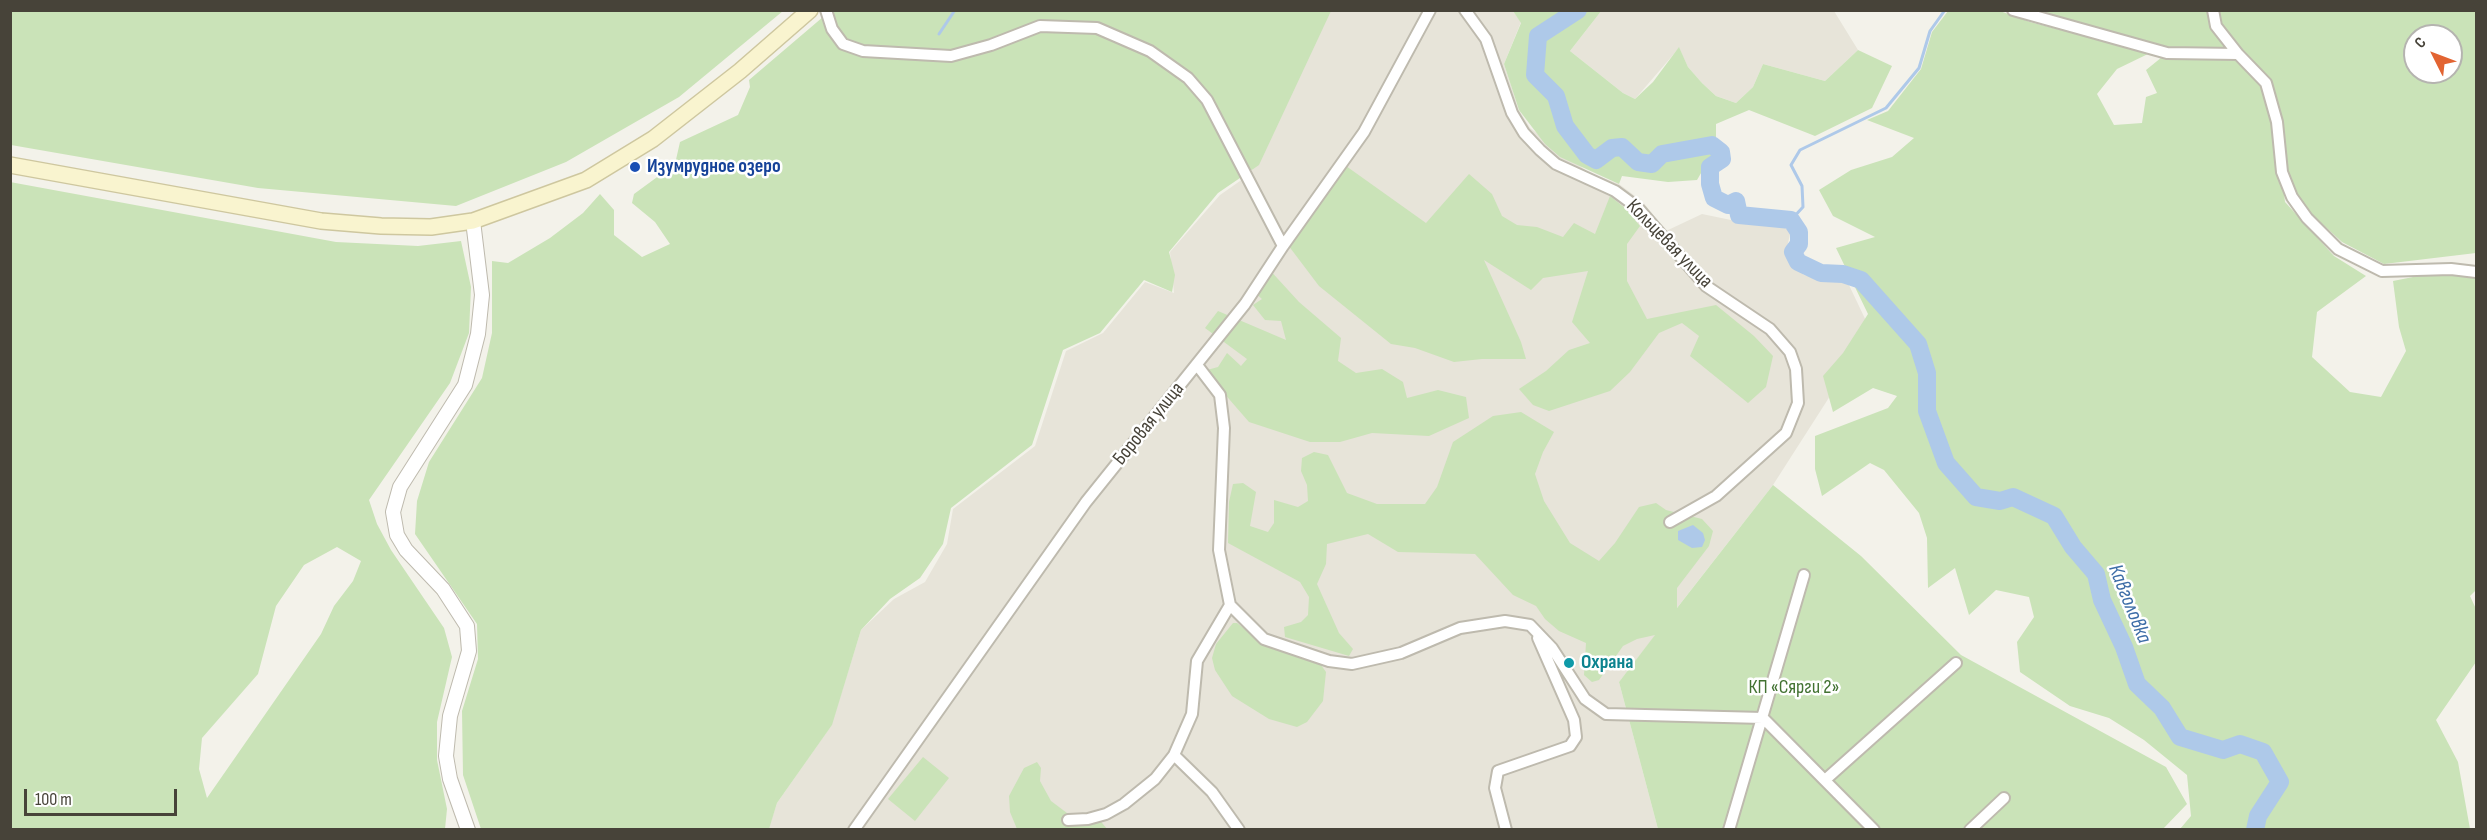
<!DOCTYPE html>
<meta charset="utf-8">
<style>
body{margin:0}
#map{position:relative;width:2487px;height:840px;overflow:hidden;background:#f3f2ea;font-family:"Sofia Sans Condensed",sans-serif}
canvas{display:block}
.frame{position:absolute;inset:0;border:12px solid #474339;pointer-events:none}
.north{position:absolute;left:2403px;top:24px;width:60px;height:60px;box-sizing:border-box;background:#fff;border:2px solid #b5b4b0;border-radius:50%;rotate:312deg;font-size:16px;font-weight:700;line-height:24px;text-align:center;color:#474339}
.north::after{content:'';display:block;margin:auto;width:21px;height:27px;background:#e26432;clip-path:polygon(50% 0,100% 100%,50% 72%,0 100%)}
.scale{position:absolute;left:24px;top:789px;width:153px;height:27px;box-sizing:border-box;border:3px solid #474339;border-top:0;padding-left:8px;font-size:18px;line-height:21px;white-space:nowrap;color:#474339;-webkit-text-stroke:4px #fff;paint-order:stroke}
</style>
<div id="map">
<canvas width="2487" height="840"></canvas>
<div class="frame"></div>
<div class="north">С</div>
<div class="scale">100 m</div>
</div>
<script>
const ctx = document.querySelector('canvas').getContext('2d');
ctx.lineJoin = 'round';
function paint(path, color) { ctx.fillStyle = color; ctx.fill(path, 'evenodd'); }
const toPath = rows => new Path2D(rows.map(r => 'M' + r).join(''));
function stroke(path, color, width, dash) { ctx.strokeStyle = color; ctx.lineWidth = width; ctx.lineCap = dash ? 'butt' : 'round'; ctx.setLineDash(dash || []); ctx.stroke(path); }
function drawText(font, color, halo, rows, align = 'center') {
  ctx.font = font + ' "Sofia Sans Condensed",sans-serif'; ctx.lineWidth = 5; ctx.setLineDash([]); ctx.textBaseline = 'middle'; ctx.strokeStyle = halo; ctx.fillStyle = color; for (const [text, x, y, turn = 0] of rows) {
    ctx.save(); ctx.translate(x, y); ctx.rotate((+turn || 0) * Math.PI / 180); ctx.textAlign = isNaN(turn) ? turn : align; if (halo) ctx.strokeText(text, 0, 0); ctx.fillText(text, 0, 0); ctx.restore();
  }
}
const residential = toPath([
 [1602,10,1834,11,1858,50,1825,81,1763,64,1753,87,1736,103,1716,96,1702,83,1688,67,1679,48,1635,99,1623,93,1570,51],
 [1329,11,1513,11,1521,22,1504,64,1519,110,1530,128,1588,172,1619,184,1643,202,1666,231,1702,214,1731,220,1771,223,1791,230,1785,256,1804,275,1848,283,1868,325,1839,382,1773,485,1619,682,1658,829,768,830,777,803,831,726,861,630,894,599,925,582,947,544,953,509,1035,446,1066,351,1103,333,1145,282,1174,293,1170,252,1220,195,1250,174]
]);
const green = toPath([
 [1602,10,1570,51,1623,93,1635,99,1653,82,1679,47,1688,67,1702,83,1716,96,1736,103,1753,87,1763,64,1825,81,1858,50,1892,66,1872,108,1815,136,1749,110,1716,124,1716,155,1708,161,1697,180,1668,182,1622,176,1619,184,1560,157,1545,144,1519,110,1504,64,1521,23,1513,11],
 [10,11,11,10,783,11,679,97,566,162,456,206,258,188,11,145],
 [830,11,1331,11,1259,165,1218,193,1169,252,1175,275,1172,292,1144,280,1100,333,1063,350,1032,445,951,508,943,544,920,578,890,599,861,630,832,725,777,803,769,829,481,829,463,775,462,711,478,659,477,624,415,534,417,501,429,462,482,378,492,333,492,261,508,263,550,238,583,213,600,194,614,210,614,235,642,257,670,244,655,222,632,203,634,194,675,164,680,142,738,115,750,87,749,80],
 [1948,11,2000,11,2030,22,2150,53,2117,69,2097,94,2114,125,2142,123,2146,97,2157,93,2146,70,2167,53,2238,53,2167,52,2036,11,2476,11,2476,253,2384,264,2342,242,2308,211,2282,174,2285,202,2334,256,2366,276,2317,312,2312,357,2350,392,2381,397,2406,351,2399,327,2393,281,2438,272,2476,275,2476,590,2470,596,2476,609,2476,662,2436,720,2458,762,2470,829,2180,829,2191,816,2187,775,2144,740,2109,718,2070,706,2020,672,2017,642,2034,617,2029,597,1996,590,1969,615,1955,568,1928,588,1927,538,1919,513,1884,470,1870,463,1822,496,1815,469,1815,436,1888,408,1897,396,1873,388,1833,412,1823,376,1843,353,1868,314,1836,248,1875,237,1833,216,1819,190,1851,170,1892,157,1914,138,1867,120,1888,111,1921,69,1932,32],
 [2415,36,2451,36,2451,72,2415,72],
 [1346,166,1426,223,1469,174,1492,194,1502,216,1517,225,1537,227,1563,237,1574,223,1595,234,1610,196,1625,208,1640,226,1627,244,1627,281,1647,319,1716,305,1754,336,1773,356,1766,387,1748,403,1690,356,1699,336,1682,323,1659,333,1630,372,1610,391,1549,411,1533,405,1519,389,1546,371,1569,350,1590,343,1572,322,1588,271,1543,278,1531,290,1484,260,1521,342,1526,359,1482,359,1454,362,1415,348,1391,344,1319,286,1288,245],
 [10,182,336,242,418,246,461,241,471,287,469,333,450,383,369,500,377,524,391,550,444,628,452,657,437,722,437,760,447,809,445,829,11,829],
 [337,547,361,561,353,581,334,606,321,634,207,798,199,769,202,738,258,674,276,606,304,565],
 [1267,267,1299,302,1341,338,1338,361,1356,373,1382,369,1403,382,1407,398,1438,390,1466,397,1469,418,1429,436,1372,433,1340,442,1310,442,1249,422,1216,384,1207,370,1218,367,1227,353,1241,366,1247,359,1205,328,1218,311,1286,340,1281,321,1265,320,1253,305,1262,299,1252,290],
 [1521,412,1554,432,1543,452,1535,474,1544,501,1570,543,1599,561,1615,543,1639,507,1656,503,1666,510,1702,519,1713,531,1709,546,1677,588,1677,608,1773,485,1861,556,1961,655,2166,767,2187,804,2162,830,1658,829,1619,682,1655,635,1637,639,1623,646,1599,680,1592,682,1584,675,1586,643,1559,631,1545,619,1536,606,1513,595,1475,554,1398,552,1368,534,1327,544,1326,564,1317,584,1339,633,1353,649,1349,656,1285,637,1284,627,1301,622,1308,615,1309,597,1300,582,1228,543,1229,502,1233,484,1243,483,1256,492,1250,526,1268,532,1274,523,1274,500,1298,507,1308,501,1307,485,1301,471,1302,458,1314,452,1328,455,1347,493,1377,504,1425,504,1437,487,1453,442,1493,416],
 [1233,623,1237,623,1263,643,1321,665,1326,672,1323,701,1307,722,1297,727,1269,719,1232,696,1215,670,1212,658,1216,644],
 [923,757,949,778,915,821,888,799],
 [1037,762,1041,768,1040,781,1051,801,1067,813,1098,818,1107,829,1017,829,1010,812,1009,796,1024,768]
]);
const water = toPath([
 [1693,525,1703,533,1705,540,1702,547,1692,548,1678,540,1678,531]
]);
const stream = toPath([
 [939,34,955,10],
 [1791,220,1803,207,1802,186,1791,165,1800,150,1886,108,1919,68,1930,31,1945,10]
]);
const river = toPath([
 [1578,10,1538,36,1535,75,1556,96,1565,126,1587,155,1596,160,1612,148,1622,147,1638,162,1652,164,1662,154,1712,145,1721,152,1722,159,1710,167,1710,184,1714,198,1728,205,1736,201,1739,215,1791,220,1799,232,1799,244,1793,252,1798,262,1821,273,1843,274,1861,280,1918,344,1927,373,1927,411,1946,463,1976,497,2000,501,2013,497,2054,516,2073,547,2096,574,2102,600,2124,647,2137,684,2162,708,2180,737,2223,750,2240,744,2263,752,2280,782,2258,816,2255,830]
]);
const minor = toPath([
 [826,10,832,29,843,44,863,51,951,56,991,45,1040,26,1097,28,1150,51,1188,78,1207,100,1283,246],
 [1465,10,1486,39,1512,113,1524,133,1540,150,1556,164,1615,191,1638,208,1706,286,1770,329,1790,352,1796,369,1798,403,1786,433,1716,496,1670,522],
 [2013,10,2167,53,2238,54,2266,83,2277,122,2282,172,2292,197,2307,218,2338,249,2382,271,2451,269,2476,272],
 [2213,10,2216,26,2238,54],
 [1197,365,1220,395,1224,428,1219,550,1230,605,1264,639,1329,661,1352,664,1401,653,1460,628,1505,621,1530,625,1552,648,1585,699,1606,714,1763,718],
 [1763,718,1874,830],
 [1174,755,1212,792,1239,830],
 [1825,780,1956,663],
 [1068,820,1088,819,1106,814,1124,804,1155,779,1174,755,1192,714,1197,661,1230,605],
 [854,830,1086,502,1245,304,1283,246,1364,132,1430,10],
 [1506,830,1495,788,1498,771,1570,746,1576,737,1574,720,1538,638],
 [1729,830,1804,575],
 [1970,830,2004,798]
]);
const tertiary = toPath([
 [468,830,450,779,446,756,450,716,469,651,467,626,443,589,406,550,397,535,393,512,400,487,465,385,478,334,482,295,473,221]
]);
const secondary = toPath([
 [10,165,321,221,381,226,431,227,473,221,586,180,653,139,740,71,810,10]
]);
const markers = [
 [635,167,6,"#1a4fb4"],
 [1569,663,6,"#0f9aa8"]
];
const transitNames = [
 ["Изумрудное озеро",647,167]
];
const streetNames = [
 ["Кольцевая улица",1669,244,46],
 ["Боровая улица",1149,424,-51]
];
const cultureNames = [
 ["Охрана",1581,663]
];
const parkNames = [
 ["КП «Сярги 2»",1794,688]
];
const waterNames = [
 ["Кавголовка",2129,604,68]
];
paint(residential, '#e7e4d9');
paint(green, '#cae3b8');
paint(water, '#aec9e9');
stroke(stream, '#aec9e9', 3);
stroke(river, '#aec9e9', 18);
stroke(minor, '#bebaae', 14);
stroke(tertiary, '#bebaae', 16);
stroke(secondary, '#cec79f', 18);
stroke(minor, '#fff', 10);
stroke(tertiary, '#fff', 14);
stroke(secondary, '#f9f4cf', 15);
for (const [x, y, r, color] of markers) { const dot = new Path2D(); dot.arc(x, y, r, 0, 2 * Math.PI); ctx.fillStyle = color; ctx.fill(dot); stroke(dot, '#fff', 2); }
drawText('bold 20px', '#164399', '#fff', transitNames, 'left');
drawText('20px', '#474339', '#fff', streetNames);
drawText('bold 20px', '#0d838f', '#fff', cultureNames, 'left');
drawText('20px', '#427232', '#fff', parkNames);
drawText('italic 21px', '#3d6da7', '#fff', waterNames);
</script>
